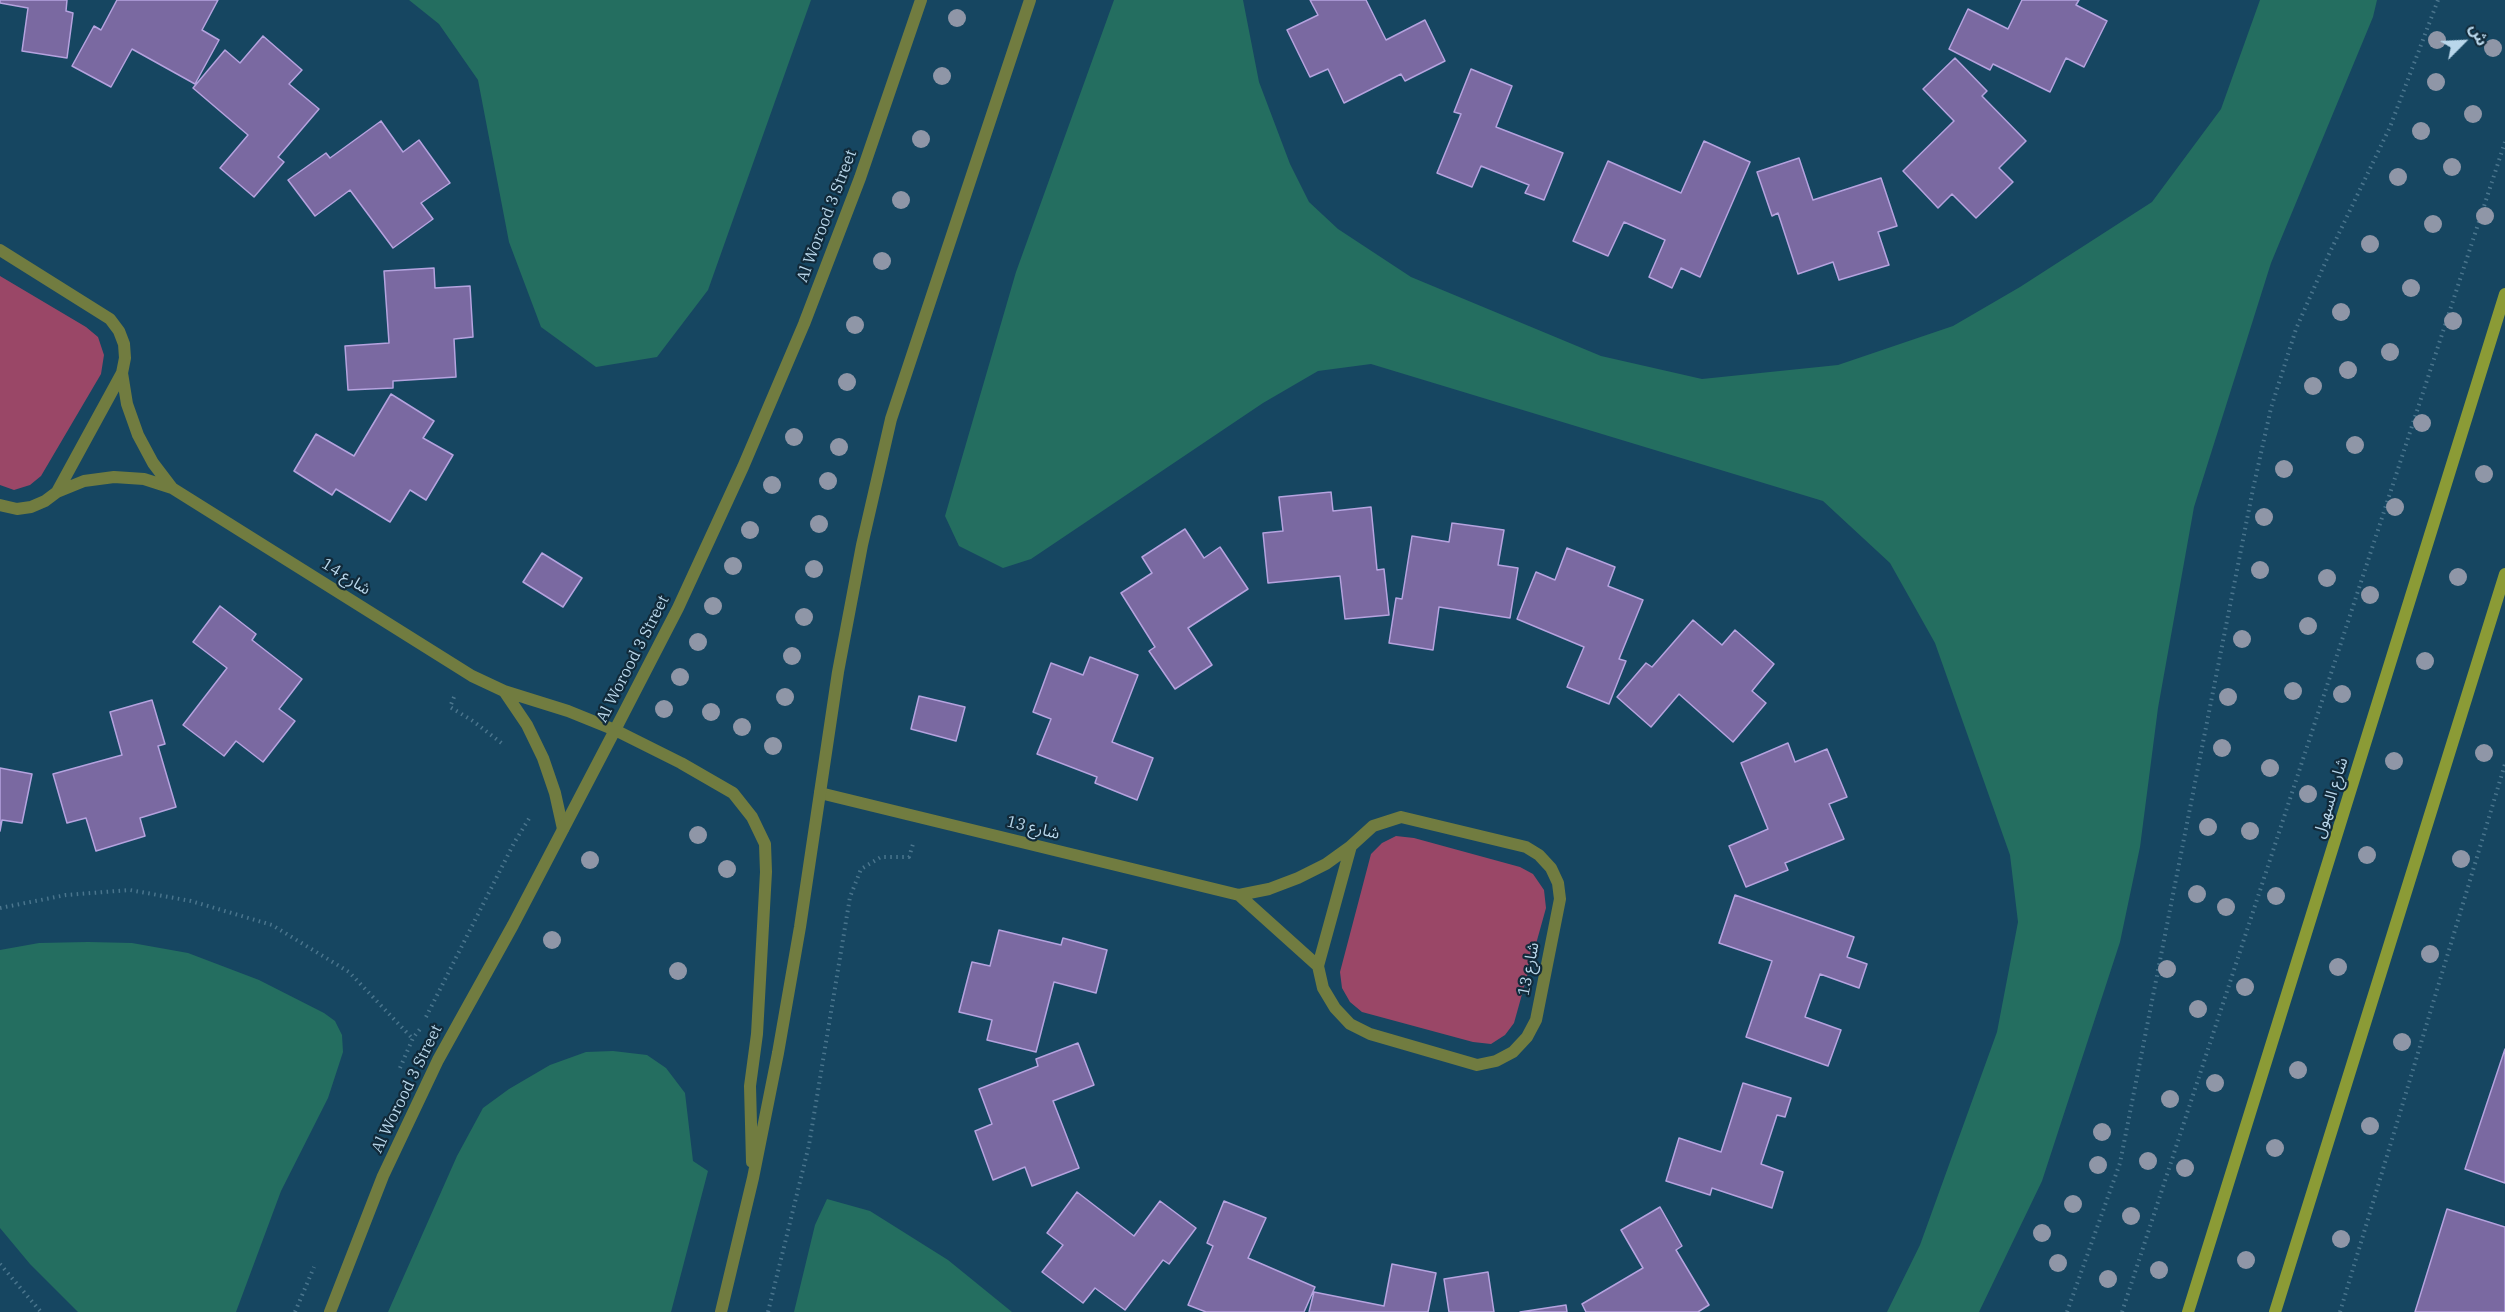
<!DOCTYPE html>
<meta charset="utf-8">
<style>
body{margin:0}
#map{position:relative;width:2505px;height:1312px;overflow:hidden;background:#164661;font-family:"IBM Plex Serif","Noto Sans Arabic",serif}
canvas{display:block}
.north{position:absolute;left:2433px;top:12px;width:60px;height:60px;-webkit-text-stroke:4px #112a3a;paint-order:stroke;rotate:66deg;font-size:16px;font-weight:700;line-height:24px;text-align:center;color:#b9d7eb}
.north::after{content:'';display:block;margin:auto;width:21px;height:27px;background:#b9d7eb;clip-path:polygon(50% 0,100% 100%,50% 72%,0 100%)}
</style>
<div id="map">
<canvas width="2505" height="1312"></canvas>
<div class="north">ش</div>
</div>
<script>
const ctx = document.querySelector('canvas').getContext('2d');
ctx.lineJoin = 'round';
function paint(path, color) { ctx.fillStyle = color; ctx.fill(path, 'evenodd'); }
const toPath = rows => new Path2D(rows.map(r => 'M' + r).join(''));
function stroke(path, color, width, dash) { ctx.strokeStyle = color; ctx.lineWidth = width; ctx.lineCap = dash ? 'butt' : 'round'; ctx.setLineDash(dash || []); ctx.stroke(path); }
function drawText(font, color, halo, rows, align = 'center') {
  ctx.font = font + ' "IBM Plex Serif","Noto Sans Arabic",serif'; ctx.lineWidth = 4.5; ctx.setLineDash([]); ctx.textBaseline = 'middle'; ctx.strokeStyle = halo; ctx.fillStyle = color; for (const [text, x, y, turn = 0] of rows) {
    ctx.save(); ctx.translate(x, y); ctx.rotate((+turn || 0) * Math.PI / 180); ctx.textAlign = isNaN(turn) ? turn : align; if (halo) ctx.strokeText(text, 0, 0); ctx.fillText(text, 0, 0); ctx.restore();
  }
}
const green = toPath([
 [0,276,86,327,98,337,104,355,101,374,41,476,30,485,14,490,0,485],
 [1396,836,1414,838,1520,867,1533,874,1544,890,1546,908,1514,1023,1505,1035,1491,1044,1473,1042,1362,1012,1350,1002,1342,988,1340,972,1371,854,1382,843]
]);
const water = toPath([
 [409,0,811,0,708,290,657,357,596,367,541,327,509,242,478,80,439,24],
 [1114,0,1243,0,1259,82,1290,164,1309,202,1338,229,1411,277,1601,356,1702,379,1838,365,1953,326,2020,287,2152,202,2221,109,2260,0,2377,0,2373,17,2271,263,2194,507,2158,708,2140,847,2120,942,2042,1181,1979,1312,1887,1312,1920,1245,1997,1032,2018,922,2010,855,1935,643,1890,563,1823,501,1371,364,1318,371,1263,403,1031,559,1003,568,959,546,945,516,1016,272],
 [88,942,132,943,188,953,259,980,324,1013,335,1021,342,1035,343,1052,328,1098,281,1191,236,1312,78,1312,30,1264,0,1228,0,950,39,943],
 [613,1051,647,1055,666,1068,685,1093,693,1161,708,1171,671,1312,388,1312,457,1156,483,1108,509,1089,550,1065,586,1052],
 [827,1199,870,1211,948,1260,1012,1312,794,1312,815,1225]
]);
const building = toPath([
 [0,0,67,0,66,11,73,13,67,58,22,51,28,8,0,3,0,0],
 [117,0,218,0,202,30,219,40,195,84,132,49,111,87,72,66,94,26,101,30,117,0],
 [1310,0,1366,0,1386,40,1425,20,1445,61,1405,81,1401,74,1344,103,1328,69,1310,77,1287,30,1318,15,1310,0],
 [2022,0,2079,0,2076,5,2107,21,2084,67,2066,58,2050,92,1993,64,1990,70,1949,49,1968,9,2008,29,2022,0],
 [263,36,302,70,289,84,319,109,278,157,284,162,254,197,220,168,248,135,193,88,225,50,240,63,263,36],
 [1955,58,1987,91,1982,96,2026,141,1999,168,2013,182,1976,218,1952,194,1938,208,1903,171,1954,121,1923,89,1955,58],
 [1471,69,1512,86,1496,127,1563,153,1544,200,1525,193,1529,185,1481,166,1472,187,1437,173,1461,114,1454,112,1471,69],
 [381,121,403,152,419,140,450,183,421,203,433,219,393,248,350,190,315,216,288,180,326,153,330,158,381,121],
 [1704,141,1750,162,1700,277,1681,268,1672,288,1649,277,1665,240,1624,222,1608,256,1573,241,1608,161,1681,193,1704,141],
 [1799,158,1813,200,1881,178,1897,226,1878,232,1889,265,1839,280,1833,262,1798,274,1778,213,1772,216,1757,172,1799,158],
 [434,268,435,288,470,286,473,337,454,339,456,377,393,381,393,388,348,390,345,346,389,343,384,271,434,268],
 [391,394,434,421,423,438,453,455,426,500,410,490,390,522,336,489,332,495,294,471,316,434,354,456,391,394],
 [1331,492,1333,511,1371,507,1377,570,1384,569,1389,615,1345,619,1340,576,1268,583,1263,533,1283,531,1279,497,1331,492],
 [1452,523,1504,530,1498,565,1518,568,1510,618,1439,607,1433,650,1389,643,1396,598,1402,599,1412,536,1449,542,1452,523],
 [1185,529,1204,558,1220,547,1248,589,1188,628,1212,665,1175,689,1149,651,1155,647,1121,593,1152,573,1142,557,1185,529],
 [1567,548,1615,567,1608,586,1643,600,1619,659,1626,661,1609,704,1567,687,1584,647,1517,619,1536,572,1555,580,1567,548],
 [542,553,582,578,563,607,523,582,542,553],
 [220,606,256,634,252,640,302,679,279,709,295,721,263,762,236,741,224,756,183,725,227,668,193,642,220,606],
 [1693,620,1722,645,1735,630,1774,664,1752,691,1766,703,1733,742,1679,694,1651,727,1617,697,1646,663,1652,667,1693,620],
 [1090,657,1138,675,1112,742,1153,758,1137,800,1095,783,1097,777,1037,754,1051,719,1033,712,1051,663,1083,675,1090,657],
 [919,696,965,707,956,741,911,729,919,696],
 [152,700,165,744,158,746,176,807,140,818,145,836,96,851,86,818,67,823,53,774,122,755,110,712,152,700],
 [1788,743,1795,762,1827,749,1847,797,1829,804,1844,839,1785,863,1788,870,1746,887,1729,846,1768,829,1741,763,1788,743],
 [0,768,32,774,22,823,2,820,0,831,0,768],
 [1735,895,1854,937,1847,957,1867,964,1859,988,1820,974,1805,1017,1841,1030,1828,1066,1746,1037,1772,961,1719,943,1735,895],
 [999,930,1061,945,1063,938,1107,950,1096,993,1054,982,1036,1052,987,1040,992,1020,959,1012,972,962,990,966,999,930],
 [1078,1043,1094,1085,1053,1101,1079,1168,1032,1186,1025,1167,993,1180,975,1131,992,1124,979,1089,1038,1066,1036,1059,1078,1043],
 [2505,1049,2505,1183,2465,1169,2505,1049],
 [1743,1083,1791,1098,1785,1117,1777,1115,1761,1164,1783,1172,1772,1208,1712,1188,1710,1195,1666,1181,1679,1138,1721,1152,1743,1083],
 [1077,1192,1134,1236,1160,1201,1196,1228,1169,1264,1163,1260,1125,1310,1095,1288,1083,1303,1042,1272,1063,1245,1047,1233,1077,1192],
 [1224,1201,1266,1218,1248,1258,1315,1287,1304,1312,1206,1312,1188,1305,1213,1246,1207,1243,1224,1201],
 [1660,1207,1682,1246,1676,1250,1709,1305,1698,1312,1586,1312,1582,1304,1643,1268,1621,1230,1660,1207],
 [2447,1209,2505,1227,2505,1312,2415,1312,2447,1209],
 [1392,1264,1436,1273,1428,1312,1309,1312,1314,1292,1384,1306,1392,1264],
 [1488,1272,1494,1312,1449,1312,1444,1279,1488,1272],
 [1566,1305,1567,1312,1520,1312,1566,1305]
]);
const path = toPath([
 [454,697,450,707,473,721,504,745],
 [0,908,66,895,130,890,191,901,272,925,349,972,412,1038],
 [426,1017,514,843,530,817],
 [400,1068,413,1038,420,1029],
 [0,1264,41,1312],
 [295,1312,314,1267],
 [768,1312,809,1145,850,897,861,869,881,857,909,857,913,844],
 [2067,1312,2120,1163,2253,489,2271,408,2296,329,2329,254,2390,127,2438,0],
 [2122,1312,2505,142],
 [2340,1312,2505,764]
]);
const minor = toPath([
 [0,250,110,319,119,331,124,344,125,358,122,373,57,492,45,501,31,507,17,509,0,505],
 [122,373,127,404,138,435,153,463,172,488],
 [57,492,84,481,114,477,144,479,172,488,472,676,504,691,568,711,615,730],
 [504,691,527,725,543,758,555,793,563,829],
 [820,793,1239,895,1269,889,1298,878,1326,864,1351,846],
 [1401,817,1526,847,1539,855,1551,868,1558,883,1560,899,1536,1020,1527,1037,1513,1052,1496,1061,1477,1065,1370,1034,1350,1024,1335,1008,1323,988,1318,966,1351,846,1373,826,1401,817],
 [1239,895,1318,966]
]);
const tertiary = toPath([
 [615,730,681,763,733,793,752,817,765,844,766,872,757,1034,750,1086,752,1162],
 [330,1312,383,1176,438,1060,513,925,615,730,678,608,743,467,804,324,860,178,921,0],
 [721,1312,753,1178,778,1053,800,927,838,672,862,545,891,419,1030,0]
]);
const secondary = toPath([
 [2188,1312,2505,294],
 [2275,1312,2505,574]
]);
const trees = [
 [957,18],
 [2437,40],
 [2493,48],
 [942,76],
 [2436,82],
 [2473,114],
 [2421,131],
 [921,139],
 [2452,167],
 [2398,177],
 [901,200],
 [2485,216],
 [2433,224],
 [2370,244],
 [882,261],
 [2411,288],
 [2341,312],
 [2453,321],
 [855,325],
 [2390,352],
 [2348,370],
 [847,382],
 [2313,386],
 [2422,423],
 [794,437],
 [2355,445],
 [839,447],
 [2284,469],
 [2484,474],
 [828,481],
 [772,485],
 [2395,507],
 [2264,517],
 [819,524],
 [750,530],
 [733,566],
 [814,569],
 [2260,570],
 [2458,577],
 [2327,578],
 [2370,595],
 [713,606],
 [804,617],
 [2308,626],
 [2242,639],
 [698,642],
 [792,656],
 [2425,661],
 [680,677],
 [2293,691],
 [2342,694],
 [785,697],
 [2228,697],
 [664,709],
 [711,712],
 [742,727],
 [773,746],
 [2222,748],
 [2484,753],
 [2394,761],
 [2270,768],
 [2308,794],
 [2208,827],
 [2250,831],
 [698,835],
 [2367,855],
 [2461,859],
 [590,860],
 [727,869],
 [2197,894],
 [2276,896],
 [2226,907],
 [552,940],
 [2430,954],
 [2338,967],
 [2167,969],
 [678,971],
 [2245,987],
 [2198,1009],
 [2402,1042],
 [2298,1070],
 [2215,1083],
 [2170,1099],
 [2370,1126],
 [2102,1132],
 [2275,1148],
 [2148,1161],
 [2098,1165],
 [2185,1168],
 [2073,1204],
 [2131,1216],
 [2042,1233],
 [2341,1239],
 [2246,1260],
 [2058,1263],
 [2159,1270],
 [2108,1279]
];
const streetNames = [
 ["Al Worood 3 Street",827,216,-69],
 ["شارع 14",346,577,32],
 ["Al Worood 3 Street",633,659,-63],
 ["شارع السهول",2331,798,-73],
 ["شارع 13",1033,828,14],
 ["شارع 13",1529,969,-79],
 ["Al Worood 3 Street",407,1089,-64]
];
paint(green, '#9a4767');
paint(water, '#246e60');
paint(building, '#7a69a1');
stroke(building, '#b5a3df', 1.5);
stroke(path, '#4a758d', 4, [1.5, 4.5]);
stroke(minor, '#717c40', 12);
stroke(tertiary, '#717c40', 12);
stroke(secondary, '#8b9b36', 12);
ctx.fillStyle = '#8f96a7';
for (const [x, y] of trees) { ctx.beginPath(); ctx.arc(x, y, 9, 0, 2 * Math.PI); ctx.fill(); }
drawText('16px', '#b9d7eb', '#112a3a', streetNames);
</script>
